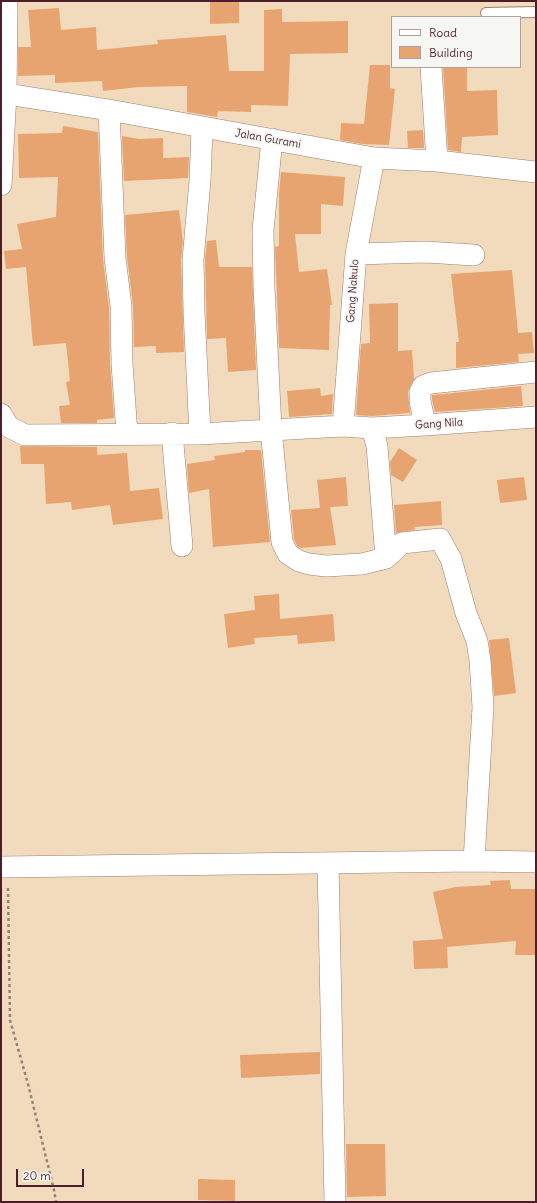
<!DOCTYPE html>
<style>
body{margin:0}
#map{position:relative;width:537px;height:1203px;overflow:hidden;background:#f2dbbc;font-family:Delius,sans-serif}
canvas{display:block}
.frame{position:absolute;inset:0;border:2px solid #4a1f2b;pointer-events:none}
.legend{position:absolute;left:391px;top:16px;width:130px;height:52px;box-sizing:border-box;background:#f6f6f2;border:1px solid #b1a0a2;margin:0;padding:5px 7px;list-style:none;font-size:12px;color:#4a1f2b}
.legend li{display:flex;align-items:center;gap:8px;height:20px}
.legend b{width:20px;border:1px solid #b1a0a2}
.scale{position:absolute;left:16px;top:1169px;width:68px;height:18px;box-sizing:border-box;border:2px solid #4a1f2b;border-top:0;padding-left:5px;font-size:12px;line-height:14px;white-space:nowrap;color:#4a1f2b;-webkit-text-stroke:3px #f6f6f2;paint-order:stroke}
</style>
<div id="map">
<canvas width="537" height="1203"></canvas>
<div class="frame"></div>
<ul class="legend">
<li><b style="height:5px;background:#fff"></b>Road</li>
<li><b style="height:11px;background:#e7a470"></b>Building</li>
</ul>
<div class="scale">20 m</div>
</div>
<script>
const ctx = document.querySelector('canvas').getContext('2d');
ctx.lineJoin = 'round';
function paint(path, color) { ctx.fillStyle = color; ctx.fill(path, 'evenodd'); }
const toPath = rows => new Path2D(rows.map(r => 'M' + r).join(''));
function stroke(path, color, width, dash) { ctx.strokeStyle = color; ctx.lineWidth = width; ctx.lineCap = dash ? 'butt' : 'round'; ctx.setLineDash(dash || []); ctx.stroke(path); }
function drawText(font, color, halo, rows, align = 'center') {
  ctx.font = font + ' Delius,sans-serif'; ctx.lineWidth = 3.5; ctx.setLineDash([]); ctx.textBaseline = 'middle'; ctx.strokeStyle = halo; ctx.fillStyle = color; for (const [text, x, y, turn = 0] of rows) {
    ctx.save(); ctx.translate(x, y); ctx.rotate((+turn || 0) * Math.PI / 180); ctx.textAlign = isNaN(turn) ? turn : align; if (halo) ctx.strokeText(text, 0, 0); ctx.fillText(text, 0, 0); ctx.restore();
  }
}
const building = toPath([
 [210,1,239,1,239,23,210,24],
 [59,8,61,30,96,27,97,50,158,44,157,40,226,35,229,71,264,71,264,10,282,9,282,22,348,21,348,53,290,54,288,106,251,105,251,112,218,111,217,117,187,112,187,86,139,87,103,91,102,81,55,83,55,75,18,76,18,47,31,47,28,10],
 [370,65,390,65,390,88,395,89,389,145,362,144,340,140,341,123,364,124],
 [443,67,467,67,467,91,497,90,498,135,462,137,461,152,448,150],
 [63,126,98,132,103,259,109,307,110,364,114,418,97,420,97,423,61,423,59,406,70,405,66,382,70,381,66,343,33,346,26,267,6,269,4,251,22,249,17,224,56,217,58,177,19,178,18,134,62,133],
 [423,130,424,148,408,148,407,131],
 [122,136,139,139,163,138,163,158,189,157,188,178,124,181],
 [281,172,345,177,343,206,321,204,321,234,295,234,299,272,327,269,332,305,330,305,329,350,279,348,275,247,279,246,279,194],
 [179,210,183,242,181,260,184,352,156,353,156,346,134,347,133,306,127,257,125,215],
 [216,240,219,267,252,267,256,370,228,372,226,338,207,339,205,260,207,241],
 [512,270,518,333,532,332,534,353,518,354,519,362,456,368,456,342,459,342,451,274],
 [398,303,398,351,412,350,414,379,408,392,410,413,372,416,356,415,361,344,370,343,369,304],
 [521,386,523,406,435,412,432,400,432,395,434,395],
 [320,388,321,396,333,394,332,414,289,417,287,391],
 [20,446,97,447,97,455,127,453,130,491,159,488,163,519,113,525,110,505,72,510,71,502,46,504,44,464,21,464],
 [399,448,417,460,403,482,391,475,390,462],
 [245,450,261,450,270,542,213,547,209,489,189,493,187,464,215,460,214,456,245,452],
 [346,477,348,506,330,507,336,545,301,548,297,546,294,539,291,510,320,508,317,480],
 [524,477,527,500,500,503,497,480],
 [441,501,442,525,414,527,415,530,396,533,394,505],
 [279,594,280,619,333,614,335,641,298,644,297,635,254,638,255,644,228,648,224,614,255,610,254,596],
 [509,638,516,693,494,696,489,640],
 [510,880,511,889,536,889,536,955,515,955,516,941,447,947,448,968,414,969,413,941,443,939,433,892,455,887,491,885,490,881],
 [320,1052,320,1074,241,1078,240,1055],
 [346,1144,385,1144,386,1196,347,1197],
 [198,1179,235,1180,235,1201,198,1200]
]);
const path = toPath([
 [8,888,10,1020,28,1084,54,1190,56,1202]
]);
const lane = toPath([
 [486,13,536,12]
]);
const street = toPath([
 [431,67,437,161],
 [1,93,109,110,374,158,437,161,536,172],
 [109,110,115,258,121,306,122,364,127,434],
 [272,139,263,230,264,287,271,429,282,542,288,554,299,561,309,564,326,566,362,564,386,558],
 [1,185,6,94,7,1],
 [356,254,425,252,474,255],
 [1,414,9,427,25,435,200,434,343,426,372,428,425,425,536,417],
 [425,425,420,401,420,392,423,386,431,383,536,372],
 [343,426,356,254,374,158],
 [372,428,377,446,386,558,402,543,440,539,451,559,466,613,477,641,480,660,483,707,474,861],
 [172,433,182,546],
 [200,434,194,312,193,260,200,181,202,128],
 [328,863,335,1202],
 [1,867,474,861,536,862]
]);
const streetNames = [
 ["Jalan Gurami",268,139,10],
 ["Gang Nakulo",353,291,-86],
 ["Gang Nila",439,424,-4]
];
paint(building, '#e7a470');
stroke(lane, '#9e7d74', 12);
stroke(street, '#9e7d74', 22);
stroke(path, '#9e7d74', 2.5, [3, 3]);
stroke(lane, '#fff', 10);
stroke(street, '#fff', 21);
drawText('11px', '#4a1f2b', '#f6f6f2', streetNames);
</script>
